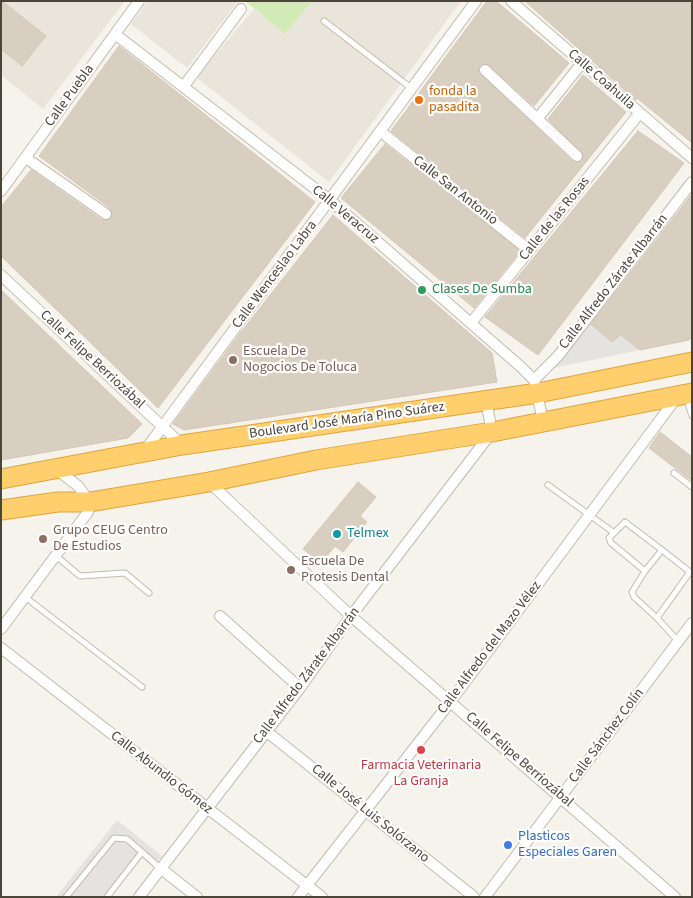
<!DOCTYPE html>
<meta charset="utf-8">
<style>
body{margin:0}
#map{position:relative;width:693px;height:898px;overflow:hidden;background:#f6f3ec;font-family:"Source Sans 3",sans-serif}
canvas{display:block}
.frame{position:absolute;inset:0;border:2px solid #4b4439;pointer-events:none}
</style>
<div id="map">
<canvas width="693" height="898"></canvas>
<div class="frame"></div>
</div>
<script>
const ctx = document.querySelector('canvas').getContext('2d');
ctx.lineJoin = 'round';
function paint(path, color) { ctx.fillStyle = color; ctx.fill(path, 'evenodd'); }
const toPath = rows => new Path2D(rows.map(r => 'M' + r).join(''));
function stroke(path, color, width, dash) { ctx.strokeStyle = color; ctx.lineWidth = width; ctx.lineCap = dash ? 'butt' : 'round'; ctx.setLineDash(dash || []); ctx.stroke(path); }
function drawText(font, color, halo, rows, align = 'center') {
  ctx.font = font + ' "Source Sans 3",sans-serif'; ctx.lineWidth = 4.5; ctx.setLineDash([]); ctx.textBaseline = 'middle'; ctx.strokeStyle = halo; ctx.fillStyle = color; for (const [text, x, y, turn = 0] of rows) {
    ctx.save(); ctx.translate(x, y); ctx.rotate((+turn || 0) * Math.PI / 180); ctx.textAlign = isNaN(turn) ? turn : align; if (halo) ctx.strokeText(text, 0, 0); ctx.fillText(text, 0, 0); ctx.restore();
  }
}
const residential = toPath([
 [2,1,125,1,43,109,1,75,1,49,22,66,45,36],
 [148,1,238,1,187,68,131,24],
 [312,1,461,1,329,182,196,77,254,9,285,34]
]);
const green = toPath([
 [245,1,312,1,285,34]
]);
const parking = toPath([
 [588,321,612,342,621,335,640,350,554,368],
 [117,820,162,856,153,867,142,858,110,897,56,897]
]);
const building = toPath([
 [2,1,46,36,22,66,1,49,2,1],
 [487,1,496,1,569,63,534,106,489,65,483,64,478,72,572,161,582,161,583,154,548,119,583,75,626,112,525,238,391,131,487,1],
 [525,1,692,1,692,143,637,98,636,100,525,1],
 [119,46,315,202,158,408,1,256,1,207,31,170,102,220,108,220,112,218,110,208,39,156,119,46],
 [638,131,684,163,538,355,485,317,638,131],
 [385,144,520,251,474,308,341,198,385,144],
 [692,194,692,337,689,340,640,350,621,335,612,342,591,324,692,194],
 [333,215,492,353,497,382,184,430,173,424,238,336,333,215],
 [1,290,142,424,128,438,1,460,1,290],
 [660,432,692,457,692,481,649,448,660,432],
 [358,482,376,497,360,516,367,522,343,552,335,546,321,563,303,549,358,482]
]);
const lane = toPath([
 [324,21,411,88],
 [686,397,692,416],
 [674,473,692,487],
 [548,485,613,532],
 [56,556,80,576,125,573,149,593],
 [645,571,662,550,690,572,657,618,678,641],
 [25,597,142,687],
 [657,618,634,597,632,592,645,571,611,543,609,538,625,522,662,550],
 [66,897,114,838,127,839,160,868],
 [107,897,142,852]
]);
const street = toPath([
 [511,1,692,158],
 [115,34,331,201,521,367,534,380,543,421],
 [485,70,577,156],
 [184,86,241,9],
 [538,118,582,63],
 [380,131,529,250],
 [26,158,106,214],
 [1,191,139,1],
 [1,275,182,445],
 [471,323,639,114],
 [534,380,558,356,692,182],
 [143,453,476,1],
 [209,482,351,616,675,897],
 [220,616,300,688],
 [1,629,88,512,90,502,78,486,56,469],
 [1,648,322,897],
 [266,731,474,897],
 [160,868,197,897],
 [139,897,300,688,351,616,492,432,486,401],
 [298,897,451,701,677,397],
 [485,897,692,623]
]);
const highway = toPath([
 [1,479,182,445,538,393,692,362],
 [1,510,58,502,90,502,209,482,316,460,492,432,692,393]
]);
const markers = [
 [419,100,5,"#e8710a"],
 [422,290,5,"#2e9e5b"],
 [233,360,5,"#8d6e63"],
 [337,534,5,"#0f9aa8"],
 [43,539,5,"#8d6e63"],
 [291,570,5,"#8d6e63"],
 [421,750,5,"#e0444e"],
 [508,845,5,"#3f7fe0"]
];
const streetNames = [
 ["Calle Coahuila",601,80,41],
 ["Calle Puebla",70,96,-54],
 ["Calle San Antonio",455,191,38],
 ["Calle Veracruz",345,215,40],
 ["Calle de las Rosas",555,219,-51],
 ["Calle Wenceslao Labra",275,275,-53],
 ["Calle Alfredo Zárate Albarrán",614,282,-52],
 ["Calle Felipe Berriozábal",92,360,43],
 ["Boulevard José María Pino Suárez",347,421,-8],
 ["Calle Alfredo del Mazo Vélez",490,648,-53],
 ["Calle Alfredo Zárate Albarrán",307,676,-53],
 ["Calle Sánchez Colín",607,736,-53],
 ["Calle Felipe Berriozábal",519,760,41],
 ["Calle Abundio Gómez",161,773,38],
 ["Calle José Luis Solórzano",370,814,39]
];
const foodNames = [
 ["fonda la",429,92],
 ["pasadita",429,108]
];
const leisureNames = [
 ["Clases De Sumba",432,290]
];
const educationNames = [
 ["Escuela De",243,352],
 ["Nogocios De Toluca",243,368],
 ["Grupo CEUG Centro",53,531],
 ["De Estudios",53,547],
 ["Escuela De",301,562],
 ["Protesis Dental",301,578]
];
const cultureNames = [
 ["Telmex",347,534]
];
const healthNames = [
 ["Farmacia Veterinaria",421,766],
 ["La Granja",421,782]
];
const shopNames = [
 ["Plasticos",518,837],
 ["Especiales Garen",518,853]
];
paint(residential, '#eae5da');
paint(green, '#d2eab5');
paint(parking, '#e5e3e0');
paint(building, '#d8cfc1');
stroke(building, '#d3c7b4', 1);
stroke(lane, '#c2bbae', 7);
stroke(street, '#c2bbae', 12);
stroke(highway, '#e0a43c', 21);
stroke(lane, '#fff', 5);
stroke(street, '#fff', 10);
stroke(highway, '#ffcf6e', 19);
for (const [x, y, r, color] of markers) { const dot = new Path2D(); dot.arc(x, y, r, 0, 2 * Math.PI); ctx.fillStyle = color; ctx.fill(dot); stroke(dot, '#fff', 2); }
drawText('14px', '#4b4439', '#fff', streetNames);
drawText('14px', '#c56008', '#fff', foodNames, 'left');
drawText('14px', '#27864d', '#fff', leisureNames, 'left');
drawText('14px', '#785e54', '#fff', educationNames, 'left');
drawText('14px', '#0d838f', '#fff', cultureNames, 'left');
drawText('14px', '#be3a42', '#fff', healthNames);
drawText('14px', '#366cbe', '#fff', shopNames, 'left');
</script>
